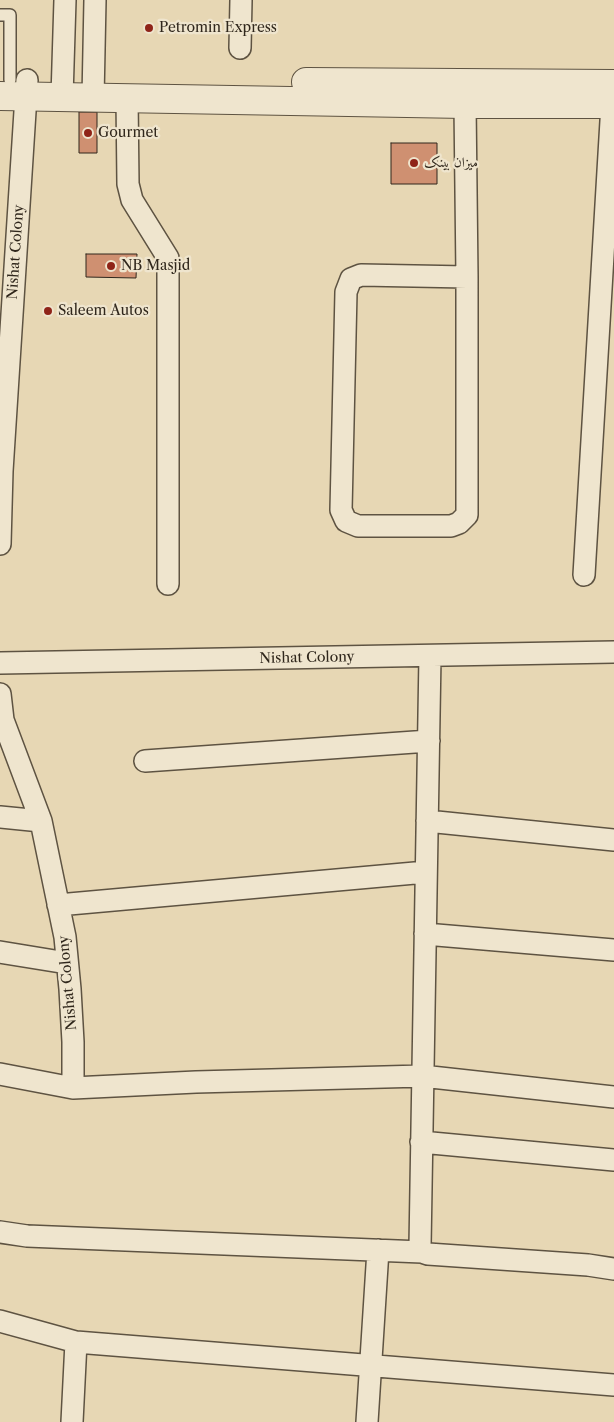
<!DOCTYPE html>
<meta charset="utf-8">
<style>
body{margin:0}
canvas{display:block;background:#e7d7b4}
</style>
<canvas width="614" height="1422"></canvas>
<script>
const ctx = document.querySelector('canvas').getContext('2d');
ctx.lineJoin = 'round';
function paint(path, color) { ctx.fillStyle = color; ctx.fill(path, 'evenodd'); }
const toPath = rows => new Path2D(rows.map(r => 'M' + r).join(''));
function stroke(path, color, width, dash) { ctx.strokeStyle = color; ctx.lineWidth = width; ctx.lineCap = dash ? 'butt' : 'round'; ctx.setLineDash(dash || []); ctx.stroke(path); }
function drawText(font, color, halo, rows, align = 'center') {
  ctx.font = font + ' "Libre Caslon Text",Amiri,serif'; ctx.lineWidth = 4.5; ctx.setLineDash([]); ctx.textBaseline = 'middle'; ctx.strokeStyle = halo; ctx.fillStyle = color; for (const [text, x, y, turn = 0] of rows) {
    ctx.save(); ctx.translate(x, y); ctx.rotate((+turn || 0) * Math.PI / 180); ctx.textAlign = isNaN(turn) ? turn : align; if (halo) ctx.strokeText(text, 0, 0); ctx.fillText(text, 0, 0); ctx.restore();
  }
}
const building = toPath([
 [79,112,97,112,97,153,79,153,79,112],
 [391,143,437,143,437,184,391,184,391,143],
 [86,254,137,254,136,278,86,277,86,254]
]);
const service = toPath([
 [0,15,10,15,10,80]
]);
const minor = toPath([
 [240,48,241,0],
 [62,97,65,0],
 [93,98,95,0],
 [127,98,128,184,132,200,168,258,168,584],
 [465,104,467,277,467,515,459,523,451,526,358,526,346,521,341,510,346,292,351,279,361,275,467,277],
 [0,544,2,471,27,80],
 [584,575,612,104],
 [430,656,420,1246,422,1252,428,1254,588,1265,614,1269],
 [0,663,614,652],
 [0,694,3,720,41,821,65,937,70,989,73,1042,73,1088],
 [145,761,429,741],
 [0,817,41,821],
 [427,821,614,840],
 [58,905,426,872],
 [425,934,614,950],
 [0,952,67,963],
 [0,1074,73,1088,196,1082,422,1076,614,1097],
 [421,1142,614,1160],
 [0,1232,27,1236,422,1252],
 [0,1321,76,1342,614,1385],
 [72,1422,76,1342],
 [367,1422,378,1250]
]);
const tertiary = toPath([
 [306,82,614,84],
 [0,96,465,104,614,104]
]);
const markers = [
 [149,28,5,"#8f2418"],
 [88,133,5,"#8f2418"],
 [414,163,5,"#8f2418"],
 [111,266,5,"#8f2418"],
 [48,311,5,"#8f2418"]
];
const poiNames = [
 ["Petromin Express",159,28],
 ["Gourmet",98,133],
 ["میزان بینک",424,163],
 ["NB Masjid",121,266],
 ["Saleem Autos",58,311]
];
const streetNames = [
 ["Nishat Colony",16,252,-86],
 ["Nishat Colony",307,658,-1],
 ["Nishat Colony",68,983,-95]
];
paint(building, '#cf9071');
stroke(building, '#30271c', 1);
stroke(service, '#5e5342', 14);
stroke(minor, '#5e5342', 24);
stroke(tertiary, '#5e5342', 30);
stroke(service, '#efe5ce', 11);
stroke(minor, '#efe5ce', 21);
stroke(tertiary, '#efe5ce', 28);
for (const [x, y, r, color] of markers) { const dot = new Path2D(); dot.arc(x, y, r, 0, 2 * Math.PI); ctx.fillStyle = color; ctx.fill(dot); stroke(dot, '#efe5ce', 2); }
drawText('14px', '#30271c', '#efe5ce', poiNames, 'left');
drawText('14px', '#30271c', '#efe5ce', streetNames);
</script>
